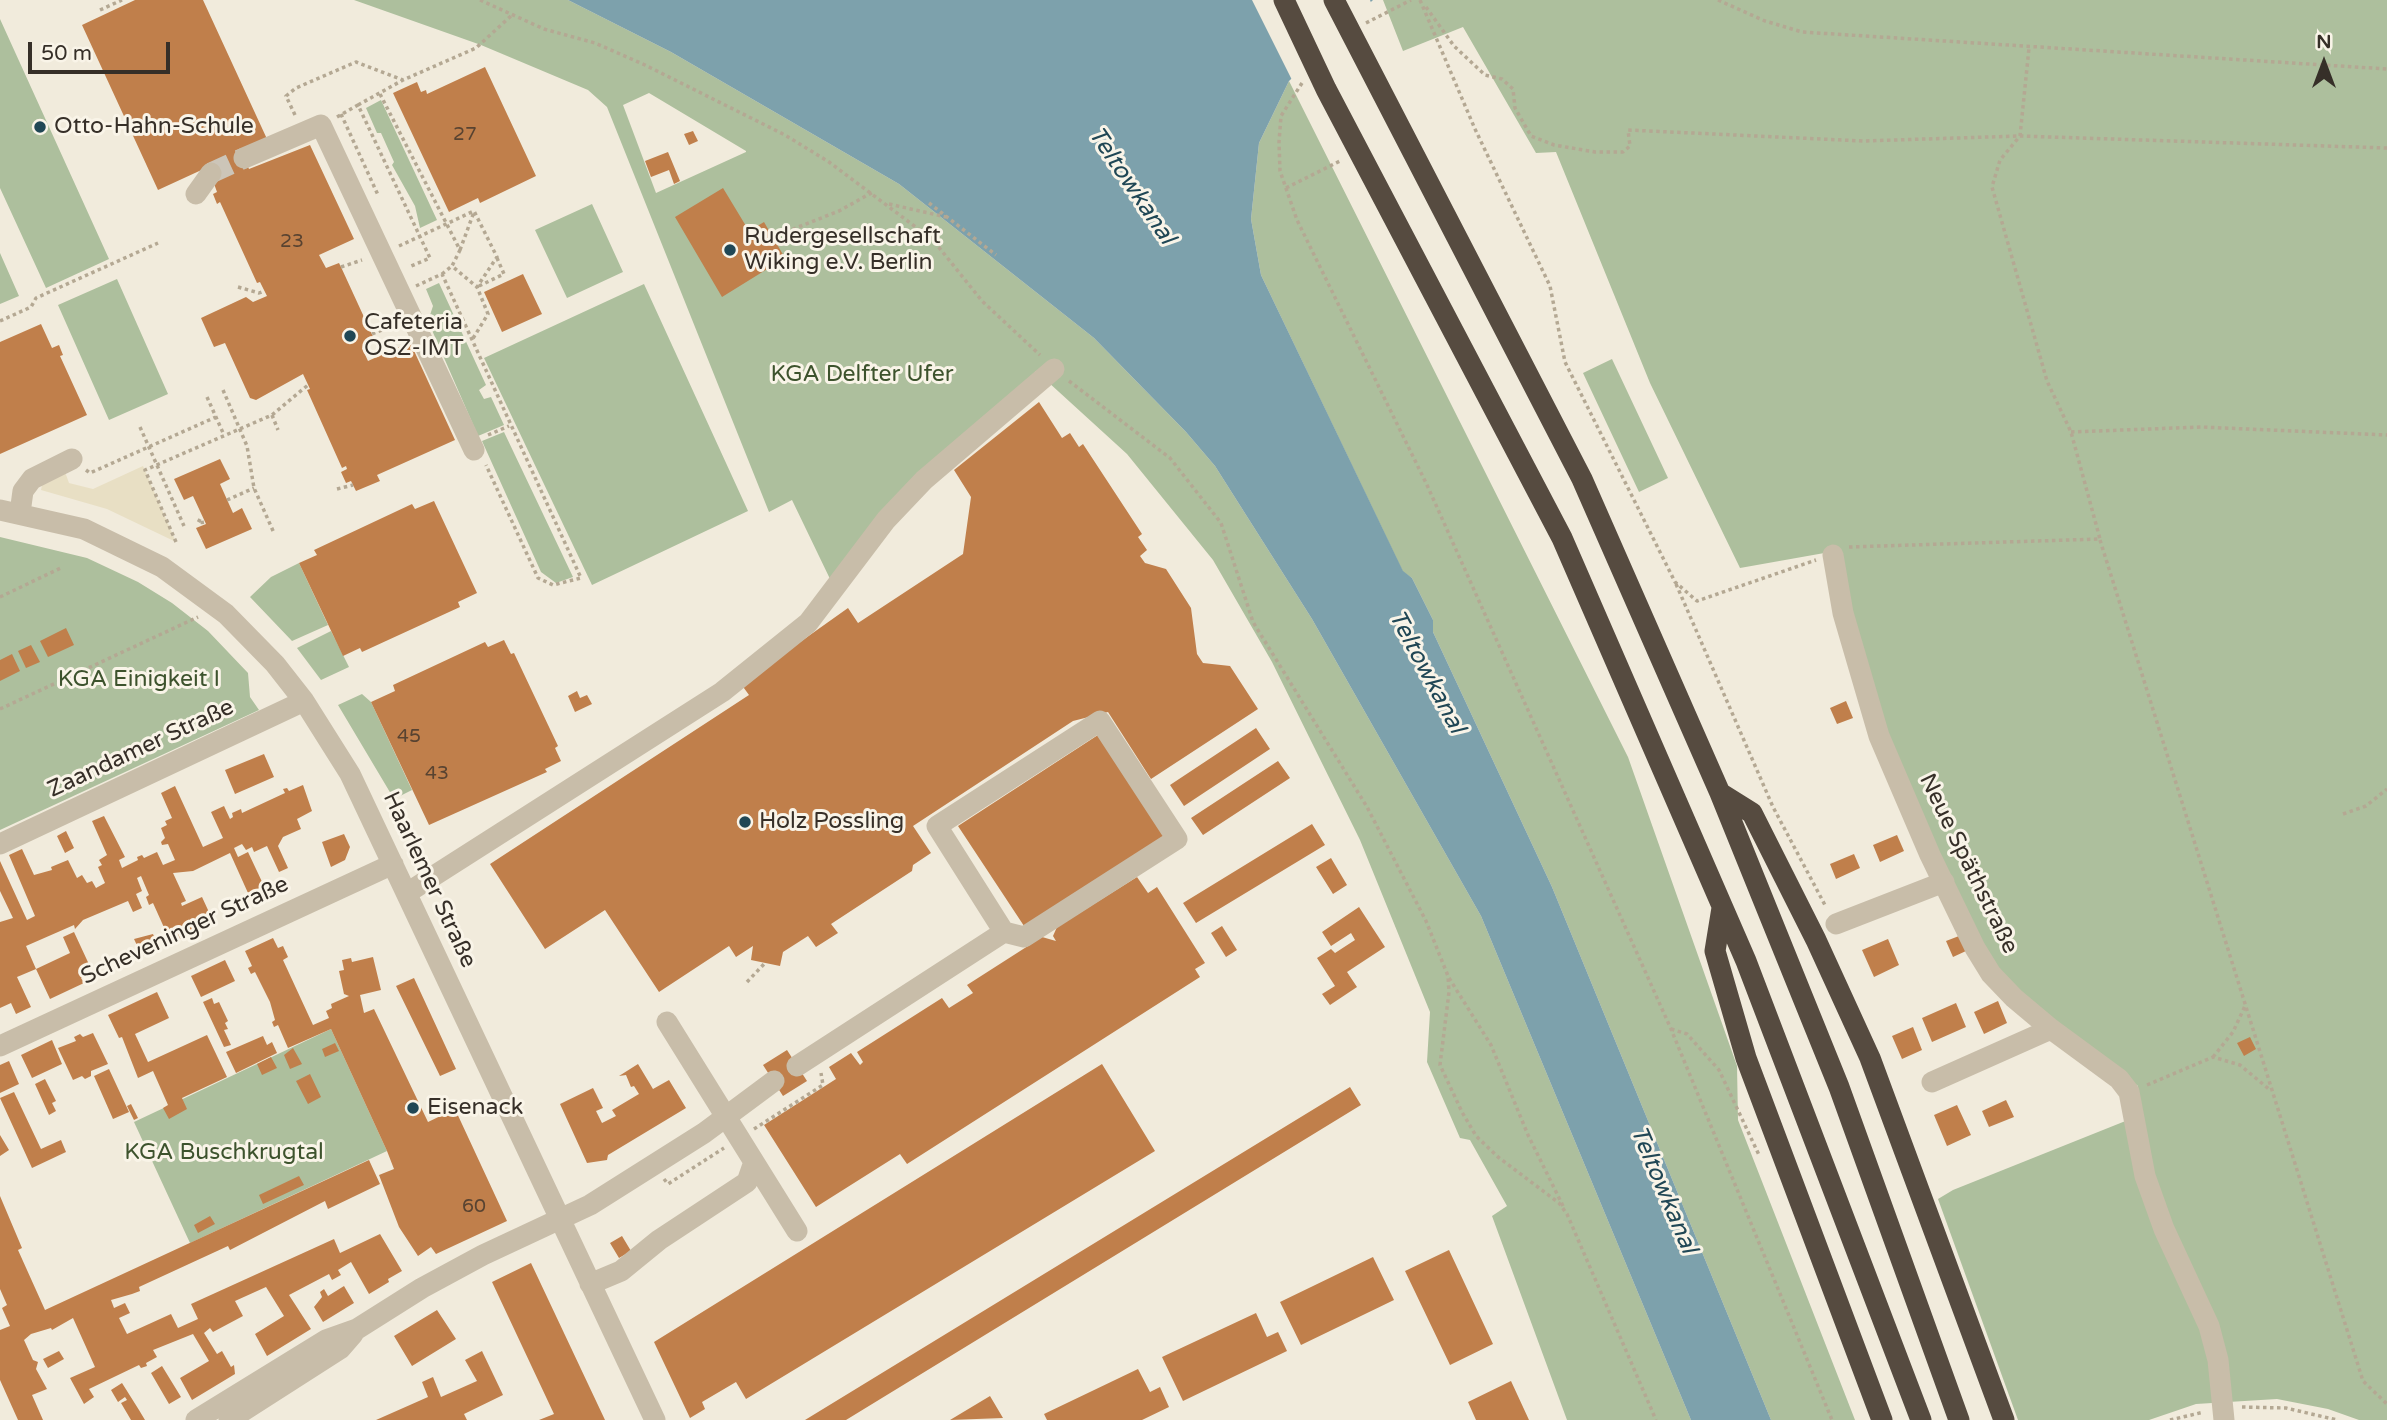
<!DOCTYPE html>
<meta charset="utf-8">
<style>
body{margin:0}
#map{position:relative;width:2387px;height:1420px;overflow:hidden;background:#f1ebdc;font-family:"Varela Round",sans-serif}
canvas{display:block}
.north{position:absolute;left:2289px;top:28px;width:70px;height:70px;-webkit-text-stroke:5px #f9f4e8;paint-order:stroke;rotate:0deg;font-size:19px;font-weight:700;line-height:28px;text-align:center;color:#362f28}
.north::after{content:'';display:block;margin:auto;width:24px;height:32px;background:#362f28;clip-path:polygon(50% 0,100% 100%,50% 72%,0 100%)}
.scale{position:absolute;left:28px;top:42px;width:142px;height:32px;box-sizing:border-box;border:4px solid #362f28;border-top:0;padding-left:9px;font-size:21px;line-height:24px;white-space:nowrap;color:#362f28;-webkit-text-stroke:5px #f9f4e8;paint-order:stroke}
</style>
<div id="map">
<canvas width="2387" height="1420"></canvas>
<div class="north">N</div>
<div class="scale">50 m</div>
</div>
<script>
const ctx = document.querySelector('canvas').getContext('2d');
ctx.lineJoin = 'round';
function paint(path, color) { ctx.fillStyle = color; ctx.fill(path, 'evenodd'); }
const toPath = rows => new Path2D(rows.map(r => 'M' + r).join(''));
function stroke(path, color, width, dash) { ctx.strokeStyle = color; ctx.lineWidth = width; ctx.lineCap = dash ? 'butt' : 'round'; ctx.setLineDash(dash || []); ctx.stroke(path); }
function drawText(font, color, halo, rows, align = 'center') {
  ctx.font = font + ' "Varela Round",sans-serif'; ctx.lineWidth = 6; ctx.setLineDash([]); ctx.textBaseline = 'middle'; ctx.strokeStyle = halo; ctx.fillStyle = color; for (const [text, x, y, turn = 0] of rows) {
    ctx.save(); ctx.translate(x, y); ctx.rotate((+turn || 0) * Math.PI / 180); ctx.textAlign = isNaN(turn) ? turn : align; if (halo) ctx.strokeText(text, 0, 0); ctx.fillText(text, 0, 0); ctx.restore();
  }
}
const green = toPath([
 [354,0,568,0,671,52,899,184,1094,338,1186,432,1215,466,1312,619,1481,916,1691,1420,1567,1420,1492,1216,1507,1206,1470,1140,1460,1138,1427,1062,1430,1012,1360,840,1272,662,1213,560,1127,454,1036,371,831,581,792,500,769,512,607,107,588,90,481,45],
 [649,93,746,151,746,152,656,193,623,105],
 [1383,0,2387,0,2387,1420,2359,1420,2328,1409,2277,1399,2196,1404,2149,1420,2018,1420,1938,1199,1953,1190,2128,1120,2138,1086,2030,1012,1979,964,1921,845,1830,552,1740,568,1650,383,1556,152,1536,153,1463,27,1403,51],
 [0,19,109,259,46,288,0,188],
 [1289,81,1628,757,1737,1066,1738,1120,1855,1420,1771,1420,1552,887,1433,632,1433,620,1412,578,1403,572,1261,275,1251,219,1259,143],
 [381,100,437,220,420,228,415,206,392,165,394,162,381,133,377,133,366,108],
 [592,204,623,272,567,298,535,230],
 [0,253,19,296,0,304],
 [117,279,168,394,109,420,58,305],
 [439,283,486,385,479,390,484,399,491,397,504,425,478,436,428,321,433,306,426,289],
 [644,284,748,511,592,585,484,358],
 [1612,359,1668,478,1639,492,1583,373],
 [504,432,573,577,556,583,541,572,482,441],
 [0,537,87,558,138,582,172,603,208,631,248,673,250,697,259,710,0,830],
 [299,563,328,625,292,641,250,597,271,577],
 [331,631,349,667,321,680,297,648],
 [362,694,371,702,412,790,394,799,338,705],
 [331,1029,387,1151,190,1243,134,1122]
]);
const plaza = toPath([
 [143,466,176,542,107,509,41,490,42,485,65,472,69,483,93,489]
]);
const water = toPath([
 [568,0,1373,0,1289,81,1259,143,1251,219,1261,275,1403,571,1412,578,1433,620,1433,632,1552,887,1771,1420,1691,1420,1481,916,1312,619,1215,466,1186,432,1094,338,899,184,671,52]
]);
const pier = toPath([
 [1252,0,1370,0,1372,5,1293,82]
]);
const building = toPath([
 [135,0,203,0,267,139,241,152,249,169,310,145,354,239,319,255,326,268,339,263,341,267,375,341,362,348,368,361,410,342,455,440,377,475,380,481,356,491,351,481,346,483,341,472,347,469,346,466,342,468,307,390,310,389,303,374,256,400,250,398,225,343,214,347,201,318,246,297,253,302,267,296,260,282,257,283,220,202,217,204,213,194,217,192,208,167,158,190,82,25],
 [485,67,536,176,480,203,478,198,449,212,393,93,417,82,421,92,426,90,427,94],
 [693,131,698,141,689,145,684,134],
 [668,152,680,181,674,184,669,170,651,177,645,161],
 [723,188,749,231,764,222,785,258,722,297,675,217],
 [523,274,542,314,502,332,484,292],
 [41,324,52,348,59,345,63,355,60,356,87,415,0,454,0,342],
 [1039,402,1062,438,1070,433,1079,447,1083,444,1142,534,1138,537,1147,550,1140,556,1145,563,1166,569,1191,608,1197,654,1203,663,1230,666,1258,709,1151,779,1108,712,1073,721,913,826,931,853,913,865,912,871,831,924,838,933,816,947,808,936,783,952,780,966,751,960,753,946,736,957,729,946,659,992,605,910,545,949,490,864,749,695,741,684,848,608,858,623,963,554,971,497,954,470],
 [220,459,230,479,220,484,233,513,242,508,252,529,206,549,196,528,206,524,193,496,184,500,174,479],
 [434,501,477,593,458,602,460,607,362,652,360,648,343,656,299,563,317,555,314,550,412,504,415,509],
 [66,628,74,645,48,657,40,641],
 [504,640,511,654,514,653,558,746,555,748,561,761,545,769,547,772,429,825,371,702,395,691,393,685,485,642,488,647],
 [31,645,40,662,26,668,18,651],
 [12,654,20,671,0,681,0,660],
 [577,691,580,698,587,695,592,704,575,712,568,696],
 [1846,701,1853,718,1837,724,1830,708],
 [1256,728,1270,749,1184,806,1170,785],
 [1098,735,1165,837,1026,929,958,826],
 [264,754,274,777,235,794,225,770],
 [1278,761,1290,778,1203,835,1191,818],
 [303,785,312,811,297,819,301,829,283,837,278,846,288,868,279,872,267,846,254,852,252,847,246,850,242,844,234,848,238,857,248,852,264,886,248,893,230,853,193,871,173,873,186,901,181,903,182,906,202,897,214,923,171,943,153,903,149,905,146,897,149,895,141,876,137,878,142,891,136,894,142,908,133,912,128,901,83,920,75,929,74,925,26,946,36,969,70,953,63,937,74,932,93,973,81,978,84,983,50,999,36,969,17,977,31,1007,16,1014,11,1003,0,1008,0,922,13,918,0,891,0,861,27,920,35,916,9,855,22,849,34,875,52,870,51,867,68,860,77,878,82,875,87,883,92,881,96,888,105,883,98,867,102,865,99,860,107,855,92,821,104,816,125,857,119,860,122,868,138,860,137,857,142,855,144,858,157,852,163,865,175,860,168,844,162,845,161,842,165,838,161,828,167,825,165,821,172,818,161,793,175,786,203,847,223,838,211,812,224,806,230,819,233,817,232,813,241,809,242,813,285,793,283,789,287,788,289,791],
 [1312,824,1325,845,1196,923,1183,903],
 [66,831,74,848,65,853,57,836],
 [344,834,350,847,345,860,331,867,322,842],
 [1897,835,1904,851,1880,862,1873,845],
 [1854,854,1860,868,1836,879,1830,864],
 [1331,858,1347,885,1333,894,1316,867],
 [1137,877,1148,893,1157,887,1205,963,1195,969,1200,977,907,1164,900,1154,816,1207,764,1125,836,1079,829,1067,851,1053,860,1065,863,1062,857,1052,942,998,949,1008,973,993,967,985,1042,937,1056,941,1053,936,1057,927],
 [1359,907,1385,947,1347,972,1357,987,1330,1005,1322,994,1335,986,1317,958,1331,949,1335,953,1355,940,1351,933,1331,946,1322,932],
 [1222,926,1237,950,1226,957,1211,933],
 [153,934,159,949,142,956,134,939],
 [1959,936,1966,951,1953,957,1946,941],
 [273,938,278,948,283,946,288,957,283,960,313,1025,329,1018,326,1011,332,1008,331,1004,349,996,344,994,339,971,344,970,342,960,351,958,352,962,373,957,381,990,360,995,364,1013,374,1009,428,1122,455,1109,507,1221,436,1254,431,1247,418,1256,399,1227,379,1175,394,1169,387,1151,331,1029,288,1048,278,1025,274,1027,272,1022,275,1020,270,1002,255,972,251,974,248,968,252,966,245,951],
 [1888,939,1899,965,1874,977,1862,950],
 [225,960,235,981,201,997,191,976],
 [414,978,456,1069,440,1076,396,986],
 [157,992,169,1018,135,1034,148,1062,207,1035,227,1077,182,1098,187,1109,169,1119,163,1108,168,1105,153,1071,138,1078,122,1037,119,1038,108,1015],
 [212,998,214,1004,219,1002,228,1021,225,1023,228,1029,224,1030,231,1045,224,1047,203,1002],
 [1998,1001,2007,1023,1984,1034,1974,1012],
 [1956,1003,1966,1027,1932,1042,1922,1018],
 [1913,1027,1922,1050,1902,1059,1892,1036],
 [93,1033,108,1064,91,1071,91,1076,85,1079,82,1076,73,1080,58,1048,76,1041,74,1037,80,1034,83,1037],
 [263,1036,267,1045,272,1042,277,1053,236,1073,226,1052],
 [2250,1037,2256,1049,2244,1056,2237,1043],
 [52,1040,62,1064,32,1078,21,1055],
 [335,1043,339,1051,325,1057,322,1049],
 [293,1048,302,1064,290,1069,284,1055],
 [787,1050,807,1081,783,1096,763,1065],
 [271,1057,277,1068,262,1075,257,1064],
 [9,1061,19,1084,0,1093,0,1065],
 [638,1064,653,1089,669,1080,686,1108,608,1155,607,1160,587,1163,560,1104,593,1088,603,1108,596,1111,602,1123,616,1116,612,1110,639,1094,634,1086,631,1087,626,1075,619,1076],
 [1102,1064,1155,1151,746,1399,736,1382,702,1402,705,1409,690,1418,654,1342],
 [109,1069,129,1112,113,1119,94,1076],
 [310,1074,321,1097,308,1104,296,1081],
 [45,1079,56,1101,52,1103,56,1111,49,1115,35,1084],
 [1350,1087,1361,1105,846,1420,805,1420],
 [14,1092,41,1149,61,1140,66,1152,32,1168,0,1098],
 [2006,1100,2014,1117,1989,1127,1982,1111],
 [131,1104,138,1118,134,1120,127,1106],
 [1957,1105,1971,1135,1947,1146,1934,1115],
 [0,1135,9,1150,0,1156],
 [369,1160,380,1184,328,1209,325,1201,230,1250,228,1246,139,1287,140,1291,132,1294,111,1300,114,1308,125,1303,130,1313,119,1318,127,1334,171,1314,178,1328,198,1319,191,1304,334,1239,340,1253,380,1234,402,1271,388,1279,389,1282,369,1294,351,1262,338,1270,341,1275,332,1280,329,1274,289,1295,311,1329,267,1356,255,1334,284,1316,266,1287,235,1301,243,1316,213,1332,210,1328,204,1333,217,1354,222,1351,231,1367,234,1365,235,1374,192,1400,180,1378,209,1361,193,1334,153,1350,157,1357,146,1363,147,1366,141,1368,139,1365,89,1389,94,1397,84,1404,70,1378,95,1367,73,1318,52,1330,51,1328,31,1334,24,1340,33,1360,38,1362,36,1369,47,1389,32,1395,43,1420,18,1420,0,1380,0,1330,10,1326,2,1308,7,1305,0,1289,0,1196,22,1248,18,1250,45,1310],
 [299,1176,304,1185,263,1204,259,1195],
 [210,1216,215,1224,198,1233,194,1225],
 [622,1236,631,1251,619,1258,610,1243],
 [1449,1250,1493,1344,1450,1365,1405,1271],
 [1373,1257,1394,1300,1301,1345,1280,1302],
 [531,1263,605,1420,539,1420,554,1414,492,1282],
 [344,1286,354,1303,323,1322,314,1307,322,1297,320,1292,324,1289,328,1296],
 [437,1310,456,1339,412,1366,394,1336],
 [1256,1313,1267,1337,1278,1332,1287,1351,1183,1401,1162,1357],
 [59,1351,64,1359,48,1368,43,1359],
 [482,1351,503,1395,464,1414,467,1420,376,1420,428,1397,422,1382,433,1377,441,1397,477,1381,465,1360],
 [162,1366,181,1397,169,1404,151,1373],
 [1138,1369,1150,1392,1160,1387,1169,1407,1142,1420,1047,1420,1044,1414],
 [1511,1381,1529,1420,1476,1420,1468,1402],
 [122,1383,139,1410,145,1420,131,1420,121,1403,127,1400,125,1397,118,1402,111,1390],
 [990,1396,1003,1418,950,1420]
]);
const minorTunnel = toPath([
 [211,173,244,158]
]);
const path = toPath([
 [480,0,544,29,595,43,645,65,785,135,829,162,933,240,982,301,1040,355],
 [1420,0,1475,129,1550,286,1565,362,1675,582,1697,601,1816,560],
 [1718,0,1765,21,1802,32,2387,69],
 [1426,7,1454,46,1485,75,1502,79,1513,89,1515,108,1531,136,1554,145,1595,152,1623,152,1630,146,1628,130,1863,141,2020,136,2387,148],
 [100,10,122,0],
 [1366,23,1411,0],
 [1302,83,1281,116,1279,142,1280,171,1297,220,1427,485,1671,1029,1832,1420],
 [380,94,460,250,452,266,477,287,488,314,472,340],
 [358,105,403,80,476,48,512,15],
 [341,114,378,195],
 [295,115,286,96,296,88,356,62,403,80],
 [337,117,358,105,430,258,409,267],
 [1286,188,1340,161],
 [929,203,996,255],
 [889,204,946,217],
 [773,237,839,211,873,192],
 [399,246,474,211,497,257,477,287],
 [460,250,474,212],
 [341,267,362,260],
 [442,274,452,266],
 [416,286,442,274,581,578,553,585,538,578,486,465],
 [479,286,504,274,497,258],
 [238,287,259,293,264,291],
 [0,321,31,307,36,298,158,243],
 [372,334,394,325],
 [1069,381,1170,458,1221,523,1253,622,1367,807,1426,921,1448,976,1449,992,1440,1065,1462,1112,1476,1136,1498,1157,1559,1203,1567,1214,1656,1420],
 [223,390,247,446,254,488,274,533],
 [207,397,224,435],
 [272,415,278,430],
 [140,427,184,526],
 [2071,432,2201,427,2387,435],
 [488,435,509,426],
 [86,470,90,473,216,417],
 [337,489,353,485],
 [227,500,254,488],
 [200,519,198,523,205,522],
 [2100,540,2363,1381,2387,1404],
 [176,542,145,470,272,415,308,385],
 [1849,547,2100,539,2071,432,2047,381,1992,187,2000,160,2020,136,2029,48],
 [1676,584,1773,807,1826,907],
 [0,597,63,567],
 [0,709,198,617],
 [2343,814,2366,806,2387,789],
 [1449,978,1491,1045,1528,1135,1563,1206],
 [747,982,765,963],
 [1671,1029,1687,1034,1719,1070,1759,1155],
 [2213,1057,2233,1032,2245,1006],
 [2147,1085,2213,1057,2240,1065,2270,1090],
 [754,1129,823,1085,821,1073],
 [664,1179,668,1184,724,1148],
 [2242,1407,2286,1408,2337,1420],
 [2170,1420,2204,1412]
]);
const minor = toPath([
 [244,158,321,125,474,450],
 [196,194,211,173],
 [0,510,84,529,162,567,226,614,275,664,304,701,350,774,655,1420],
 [20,513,23,491,32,479,72,459],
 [1833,555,1843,613,1879,736,1930,855,1975,948,1991,974,2014,998,2051,1029,2119,1079,2129,1092,2145,1176,2164,1229,2209,1326,2218,1360,2224,1420],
 [0,844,304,701],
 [407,893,722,692,808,623,886,520,924,480,1054,369],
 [1836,924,1944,882],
 [667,1022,797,1231],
 [0,1046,393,864],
 [797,1066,1004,932,937,826,1100,721,1177,839,1024,937,1004,932],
 [1932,1082,2051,1029],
 [590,1284,621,1271,659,1240,747,1182,754,1162],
 [196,1420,326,1340,357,1329,422,1288,483,1255,590,1205,704,1133,774,1081],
 [229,1420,340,1349,353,1334]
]);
const highway = toPath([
 [1284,0,1326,89,1562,538,1746,961,1921,1420],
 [1334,0,1582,479,1720,793,1839,1087,1959,1420],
 [1720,793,1752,813,1816,940,1870,1058,2004,1420],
 [1722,908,1715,951,1746,1058,1882,1420]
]);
const markers = [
 [40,127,7,"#204755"],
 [730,250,7,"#204755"],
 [350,336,7,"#204755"],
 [745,822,7,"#204755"],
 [413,1108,7,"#204755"]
];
const numberNames = [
 ["27",465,135],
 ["23",292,242],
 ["45",409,737],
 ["43",437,774],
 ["60",474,1207]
];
const poiNames = [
 ["Otto-Hahn-Schule",54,127],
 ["Rudergesellschaft",744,237],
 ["Wiking e.V. Berlin",744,263],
 ["Cafeteria",364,323],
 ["OSZ-IMT",364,349],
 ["Holz Possling",759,822],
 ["Eisenack",427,1108]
];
const parkNames = [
 ["KGA Delfter Ufer",862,375],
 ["KGA Einigkeit I",139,680],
 ["KGA Buschkrugtal",224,1153]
];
const streetNames = [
 ["Zaandamer Straße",141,749,-25],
 ["Neue Späthstraße",1968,864,64],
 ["Haarlemer Straße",429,880,65],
 ["Scheveninger Straße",185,931,-25]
];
const waterNames = [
 ["Teltowkanal",1131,186,56],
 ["Teltowkanal",1426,672,62],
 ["Teltowkanal",1663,1190,67]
];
paint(green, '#adbf9d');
paint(plaza, '#e8dfc4');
paint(water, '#7da1ac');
paint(pier, '#f1ebdc');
paint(building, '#c07f4b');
stroke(minorTunnel, '#ccc5b8', 21, [21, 10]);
stroke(path, '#b4a893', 3.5, [3.5, 3.5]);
stroke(minor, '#c8bda9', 21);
stroke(highway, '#564b40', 21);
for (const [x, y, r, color] of markers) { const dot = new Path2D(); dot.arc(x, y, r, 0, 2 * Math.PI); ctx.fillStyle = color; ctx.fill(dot); stroke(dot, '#f9f4e8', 2.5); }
drawText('19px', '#584331', null, numberNames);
drawText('23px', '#362f28', '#f9f4e8', poiNames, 'left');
drawText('23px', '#3d532d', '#f9f4e8', parkNames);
drawText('23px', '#362f28', '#f9f4e8', streetNames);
drawText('italic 24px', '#204755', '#f9f4e8', waterNames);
</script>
